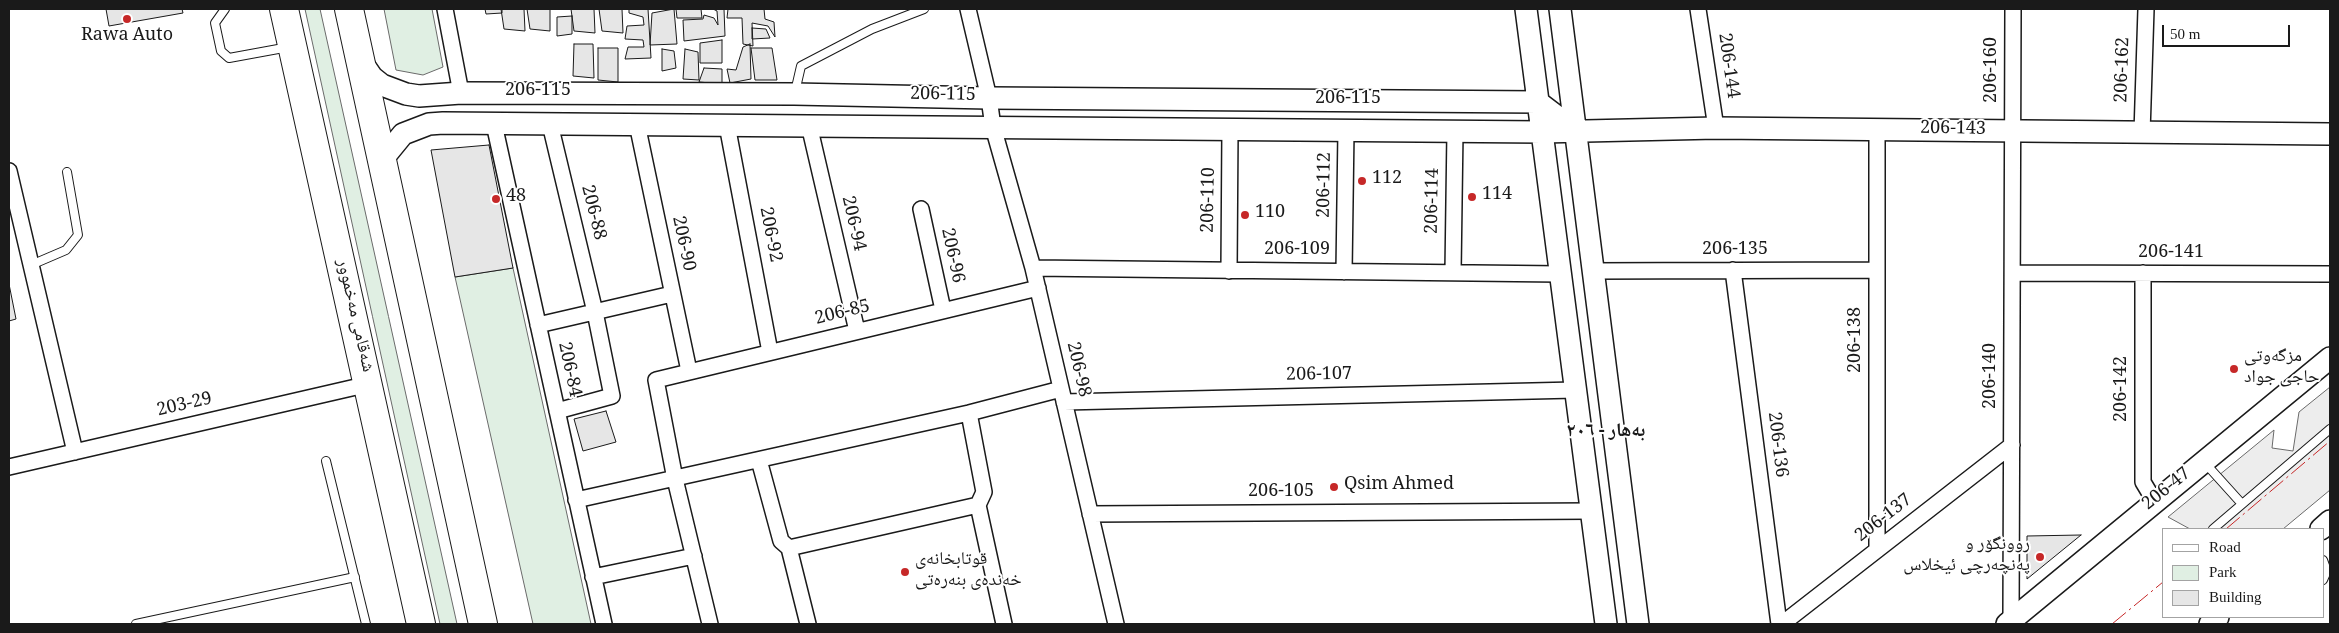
<!DOCTYPE html>
<meta charset="utf-8">
<style>
body{margin:0}
#map{position:relative;width:2339px;height:633px;overflow:hidden;background:#fff;font-family:Georgia,serif}
canvas{display:block}
.frame{position:absolute;inset:0;border:10px solid #1a1a1a;pointer-events:none}
.legend{position:absolute;left:2162px;top:528px;width:162px;height:90px;box-sizing:border-box;background:#fff;border:1px solid #a3a3a3;margin:0;padding:6px 9px;list-style:none;font-size:15px;color:#1a1a1a}
.legend li{display:flex;align-items:center;gap:10px;height:25px}
.legend b{width:25px;border:1px solid #a3a3a3}
.scale{position:absolute;left:2162px;top:25px;width:128px;height:22px;box-sizing:border-box;border:2px solid #1a1a1a;border-top:0;padding-left:6px;font-size:15px;line-height:18px;white-space:nowrap;color:#1a1a1a;-webkit-text-stroke:4px #fff;paint-order:stroke}
</style>
<div id="map">
<canvas width="2339" height="633"></canvas>
<div class="frame"></div>
<ul class="legend">
<li><b style="height:6px;background:#fff"></b>Road</li>
<li><b style="height:14px;background:#e0efe3"></b>Park</li>
<li><b style="height:14px;background:#e6e6e6"></b>Building</li>
</ul>
<div class="scale">50 m</div>
</div>
<script>
const ctx = document.querySelector('canvas').getContext('2d');
ctx.lineJoin = 'round';
function paint(path, color) { ctx.fillStyle = color; ctx.fill(path, 'evenodd'); }
const toPath = rows => new Path2D(rows.map(r => 'M' + r).join(''));
function stroke(path, color, width, dash) { ctx.strokeStyle = color; ctx.lineWidth = width; ctx.lineCap = dash ? 'butt' : 'round'; ctx.setLineDash(dash || []); ctx.stroke(path); }
function drawText(font, color, halo, rows, align = 'center') {
  ctx.font = font + ' Georgia,"Noto Naskh Arabic",serif'; ctx.lineWidth = 4; ctx.setLineDash([]); ctx.textBaseline = 'middle'; ctx.strokeStyle = halo; ctx.fillStyle = color; for (const [text, x, y, turn = 0] of rows) {
    ctx.save(); ctx.translate(x, y); ctx.rotate((+turn || 0) * Math.PI / 180); ctx.textAlign = isNaN(turn) ? turn : align; if (halo) ctx.strokeText(text, 0, 0); ctx.fillText(text, 0, 0); ctx.restore();
  }
}
const green = toPath([
 [305,9,320,9,457,624,440,624,305,9],
 [384,9,432,9,443,67,423,75,396,70,384,9],
 [513,268,591,624,533,624,455,277,513,268]
]);
const parking = toPath([
 [2330,387,2330,490,2283,529,2190,529,2168,517,2274,430,2272,448,2293,451,2299,412,2330,387]
]);
const building = toPath([
 [106,9,182,9,183,13,109,26,106,9],
 [485,9,502,9,502,13,486,14,485,9],
 [501,9,524,9,525,31,504,29,501,9],
 [527,9,550,9,550,31,530,29,527,9],
 [571,9,594,9,595,33,574,31,571,9],
 [599,9,622,9,623,33,602,31,599,9],
 [629,9,648,9,651,58,625,59,628,47,644,47,643,40,625,39,627,26,644,25,643,17,629,13,629,9],
 [674,9,677,44,650,45,652,13,674,9],
 [676,9,701,9,702,18,677,18,676,9],
 [713,9,724,9,725,36,684,41,683,20,703,19,704,15,714,18,718,25,717,11,713,9],
 [728,9,764,9,765,19,774,22,775,37,768,26,752,23,753,46,743,44,742,18,727,18,728,9],
 [572,16,572,34,557,36,557,17,572,16],
 [752,28,766,29,770,38,752,39,752,28],
 [722,40,722,63,700,63,700,43,722,40],
 [574,44,593,44,594,78,573,76,574,44],
 [750,44,751,79,730,83,727,69,736,70,743,47,750,44],
 [598,48,618,48,618,82,598,80,598,48],
 [751,48,772,48,777,80,755,80,751,48],
 [662,49,674,51,676,68,662,71,662,49],
 [685,49,698,52,699,80,683,79,685,49],
 [704,68,722,69,722,84,699,82,704,68],
 [489,145,513,268,455,277,431,150,489,145],
 [9,284,16,319,9,321,9,284],
 [606,411,616,442,583,451,574,419,606,411],
 [2081,535,2027,579,2027,536,2081,535]
]);
const lane = toPath([
 [225,9,215,23,221,51,229,58,289,47],
 [795,92,801,66,872,29,924,9],
 [31,265,66,250,78,235,67,172],
 [326,461,366,624],
 [2205,463,2242,504],
 [2213,529,2330,429],
 [2323,560,2327,571,2323,580],
 [136,624,355,577]
]);
const street = toPath([
 [445,9,461,93],
 [968,9,989,98,993,127,1033,268,1116,624],
 [1698,9,1716,128],
 [494,124,604,624],
 [550,124,595,312,612,396,557,411],
 [637,124,689,371],
 [727,125,770,352],
 [809,125,857,331],
 [1877,130,1877,550],
 [2142,133,2146,9],
 [9,171,75,452],
 [921,209,943,310],
 [1033,268,1560,274],
 [1733,270,1779,624],
 [1229,271,1230,129],
 [1593,271,1877,270],
 [1344,272,1346,130],
 [1453,272,1455,131],
 [2013,273,2330,274],
 [2143,273,2143,482,2155,502],
 [538,325,672,294],
 [1064,402,1575,390],
 [759,460,781,541,789,548,808,624],
 [9,467,369,384],
 [576,500,969,413,1061,389],
 [978,505,1004,624],
 [1090,514,1591,511],
 [789,548,978,505,984,492,969,413],
 [593,577,694,556],
 [2011,620,2013,9],
 [710,624,675,479,656,380,1038,288],
 [1782,624,2012,445]
]);
const secondary = toPath([
 [1526,9,1606,624],
 [1560,9,1638,624],
 [361,61,372,77,382,85,406,94,419,96,461,93,794,94,989,98,1538,102,1576,131],
 [383,169,385,156,403,134,429,124,443,123,1542,132,1716,128,2330,134],
 [2321,529,2330,521],
 [2007,624,2330,358],
 [2210,624,2218,617]
]);
const highway = toPath([
 [284,9,421,624],
 [349,9,483,624]
]);
const power = toPath([
 [2226,529,2330,441],
 [2112,624,2163,582]
]);
const markers = [
 [127,19,5,"#c62828"],
 [1362,181,5,"#c62828"],
 [1472,197,5,"#c62828"],
 [496,199,5,"#c62828"],
 [1245,215,5,"#c62828"],
 [2234,369,5,"#c62828"],
 [1334,487,5,"#c62828"],
 [2040,557,5,"#c62828"],
 [905,572,5,"#c62828"]
];
const poiNames = [
 ["Rawa Auto",127,38,"center"],
 ["112",1372,181],
 ["114",1482,197],
 ["48",506,199],
 ["110",1255,215],
 ["مزگەوتی",2244,359],
 ["حاجی جواد",2244,380],
 ["Qsim Ahmed",1344,487],
 ["روونگۆر و",2030,547,"right"],
 ["په‌نچه‌رچی ئیخلاس",2030,568,"right"],
 ["قوتابخانەی",915,562],
 ["خەندەی بنەرەتی",915,583]
];
const streetNames = [
 ["206-144",1726,66,82],
 ["206-160",1994,70,-90],
 ["206-162",2125,70,-88],
 ["206-115",538,93],
 ["206-115",943,97,1],
 ["206-115",1348,101],
 ["206-143",1953,131,1],
 ["206-112",1327,185,-89],
 ["206-110",1211,200,-89],
 ["206-114",1435,201,-89],
 ["206-88",591,213,76],
 ["206-94",851,224,77],
 ["206-92",768,235,79],
 ["206-90",681,244,78],
 ["206-109",1297,252],
 ["206-135",1735,252],
 ["206-141",2171,255],
 ["206-96",950,256,78],
 ["206-85",843,315,-14],
 ["شەقامی مەخموور",353,316,77],
 ["206-138",1858,340,-90],
 ["206-84",567,370,78],
 ["206-98",1076,370,77],
 ["206-140",1993,376,-90],
 ["206-107",1319,377,-1],
 ["206-142",2124,389,-90],
 ["203-29",185,407,-13],
 ["206-136",1775,445,83],
 ["206-47",2168,491,-39],
 ["206-105",1281,494],
 ["206-137",1885,520,-38]
];
const neighbourhoodNames = [
 ["بەهار - ٢٠٦",1606,434]
];
paint(green, '#e0efe3');
stroke(green, '#6a6a6a', 1);
paint(parking, '#ededed');
stroke(parking, '#6a6a6a', 1);
paint(building, '#e6e6e6');
stroke(building, '#1a1a1a', 1);
stroke(lane, '#1a1a1a', 10);
stroke(street, '#1a1a1a', 18);
stroke(secondary, '#1a1a1a', 24);
stroke(highway, '#1a1a1a', 30);
stroke(lane, '#fff', 8);
stroke(street, '#fff', 15);
stroke(secondary, '#fff', 21);
stroke(highway, '#fff', 28);
stroke(power, '#c62828', 1, [18, 4, 2.5, 4]);
for (const [x, y, r, color] of markers) { const dot = new Path2D(); dot.arc(x, y, r, 0, 2 * Math.PI); ctx.fillStyle = color; ctx.fill(dot); stroke(dot, '#fff', 2); }
drawText('18px', '#1a1a1a', '#fff', poiNames, 'left');
drawText('18px', '#1a1a1a', '#fff', streetNames);
drawText('bold 19px', '#1a1a1a', '#fff', neighbourhoodNames);
</script>
